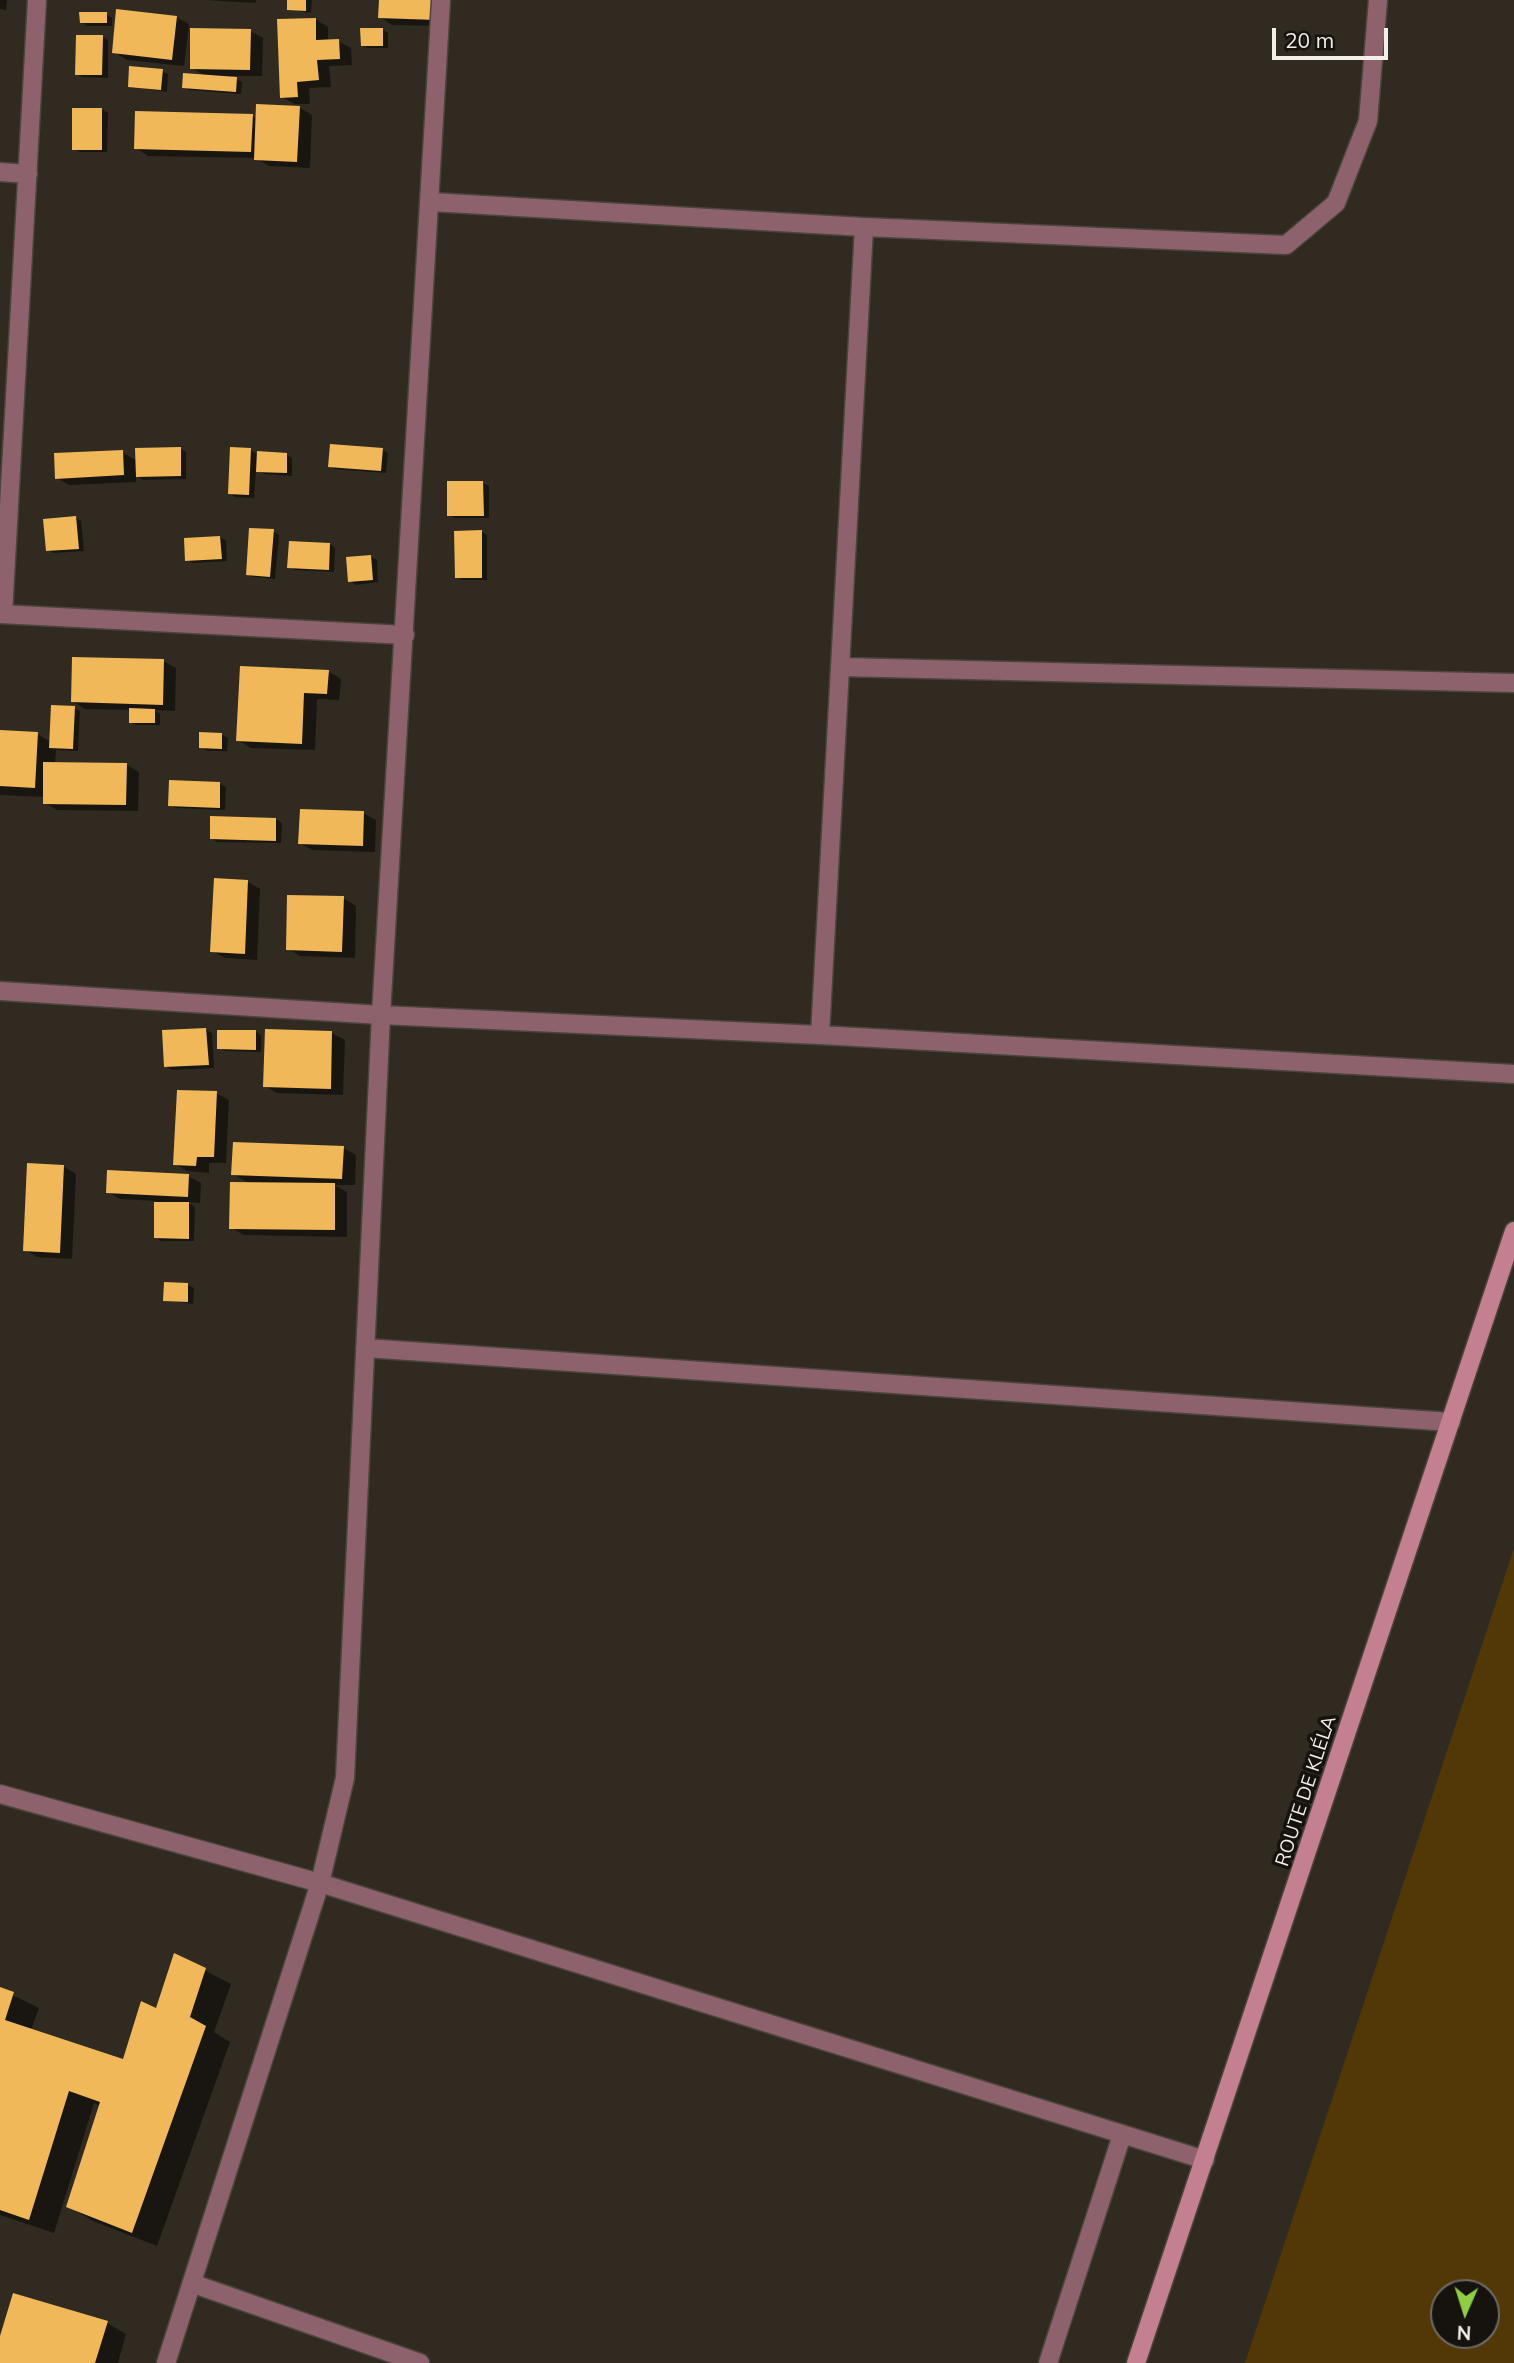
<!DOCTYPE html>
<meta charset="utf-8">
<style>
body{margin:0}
#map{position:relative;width:1514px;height:2363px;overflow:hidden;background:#302a20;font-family:Mulish,sans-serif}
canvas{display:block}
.north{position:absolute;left:1430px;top:2279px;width:70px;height:70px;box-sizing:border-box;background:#16130f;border:2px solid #6e6b66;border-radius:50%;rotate:183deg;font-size:19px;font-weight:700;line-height:28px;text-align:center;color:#f3eee8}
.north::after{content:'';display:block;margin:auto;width:24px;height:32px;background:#8fcd42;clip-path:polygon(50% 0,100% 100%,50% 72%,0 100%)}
.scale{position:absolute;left:1272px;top:28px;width:116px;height:32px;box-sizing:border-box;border:4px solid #f3eee8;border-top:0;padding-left:9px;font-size:21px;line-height:24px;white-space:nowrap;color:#f3eee8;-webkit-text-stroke:5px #16130f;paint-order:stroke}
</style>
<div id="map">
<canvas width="1514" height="2363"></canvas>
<div class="north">N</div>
<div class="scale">20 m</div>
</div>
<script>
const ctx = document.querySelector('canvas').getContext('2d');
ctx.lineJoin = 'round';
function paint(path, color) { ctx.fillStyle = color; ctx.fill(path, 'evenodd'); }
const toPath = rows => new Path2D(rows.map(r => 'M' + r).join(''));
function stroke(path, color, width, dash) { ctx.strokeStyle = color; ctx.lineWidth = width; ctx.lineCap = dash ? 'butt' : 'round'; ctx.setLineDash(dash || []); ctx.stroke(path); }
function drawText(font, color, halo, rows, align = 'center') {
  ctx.font = font + ' Mulish,sans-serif'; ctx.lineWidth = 7; ctx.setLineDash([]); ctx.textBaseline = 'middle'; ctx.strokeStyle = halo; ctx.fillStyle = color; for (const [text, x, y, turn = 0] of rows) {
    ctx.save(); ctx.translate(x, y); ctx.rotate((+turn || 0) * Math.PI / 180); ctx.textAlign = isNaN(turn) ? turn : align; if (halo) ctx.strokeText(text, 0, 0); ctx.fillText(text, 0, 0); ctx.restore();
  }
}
const green = toPath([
 [1514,1548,1514,2363,1245,2363],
 [1444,2293,1486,2293,1486,2335,1444,2335]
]);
const shadow = toPath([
 [0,0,7,0,6,10,0,9],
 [205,0,256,0,256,3],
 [289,0,312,0,311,13,289,9],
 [380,0,450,0,449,26,392,25,380,17],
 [106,14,112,18,112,26,87,26,81,22],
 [176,17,189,24,184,66,127,60,114,52],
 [315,19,328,27,328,41,338,41,351,48,352,65,329,66,331,87,309,88,310,104,295,104,282,97],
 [382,29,388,33,388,48,368,48,362,45],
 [250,31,263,38,262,76,230,76,242,82,241,94,189,90,184,87,207,77,192,68],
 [103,37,108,40,108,78,82,77,77,74],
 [162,71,168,74,167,92,129,86],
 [299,107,312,115,310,168,269,166,256,158,148,156,136,148,252,116,258,119],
 [102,109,108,113,107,152,80,152,74,149],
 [180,448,186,452,186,479,143,480,136,475,136,482,69,485,57,478,122,452,137,461],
 [382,449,388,453,386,473,335,469,330,466],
 [251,450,258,455,287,455,292,458,292,476,264,474,256,469,254,498,235,497,230,493],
 [483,483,489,486,489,518,455,518,449,515],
 [76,518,81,521,84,551,54,553,48,550],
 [273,531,279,535,275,579,253,577,248,574],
 [482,532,487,535,487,580,462,580,457,577],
 [220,537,226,541,227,561,193,563,187,560],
 [330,544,335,548,334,572,295,570,289,567],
 [371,557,377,560,378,582,356,585,350,581],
 [163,661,176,668,175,711,154,710,160,714,160,725,136,725,130,722,131,710,85,709,72,701],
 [328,671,341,679,339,700,317,699,315,750,251,748,238,740],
 [74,708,80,711,78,751,56,750,55,764,127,765,139,772,138,811,57,810,45,803,45,797,0,795,0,732,37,734,51,742],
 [222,735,228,738,227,751,207,751,201,747],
 [220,784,226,787,225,810,176,808,170,805],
 [363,813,376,820,375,852,312,850,300,843],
 [276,819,282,823,281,843,217,842,211,838],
 [248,882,260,889,257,960,225,958,212,951],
 [343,898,356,906,355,958,300,956,288,949],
 [206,1030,212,1033,214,1068,172,1070,166,1066],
 [266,1031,332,1033,345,1040,343,1095,277,1093,265,1086],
 [256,1032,261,1035,261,1052,225,1051,219,1048],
 [216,1093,229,1100,226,1163,209,1163,209,1173,187,1171,175,1164],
 [343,1148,356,1155,355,1185,334,1185,347,1192,347,1237,244,1235,231,1228,250,1184,233,1174],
 [63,1166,76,1174,72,1259,37,1257,25,1250],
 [188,1176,201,1183,200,1203,186,1202,195,1207,194,1241,161,1241,156,1237,156,1201,120,1199,108,1192],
 [188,1285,194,1288,193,1304,165,1300],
 [175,1955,231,1984,214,2032,230,2042,157,2246,93,2221,68,2206,101,2106,94,2103,54,2233,0,2215,0,1989,39,2008,31,2030,124,2061,157,2010],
 [107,2323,126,2334,118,2363,0,2363,0,2342]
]);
const building = toPath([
 [287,0,306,0,306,11,287,10],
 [379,0,437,0,437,20,378,18],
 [116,9,177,16,172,60,112,53],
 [79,12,107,12,107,23,80,23],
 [316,18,316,40,339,39,340,59,317,60,319,80,297,82,298,97,280,98,277,19],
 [190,28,251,29,250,70,190,69],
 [360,28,383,28,383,46,361,46],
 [76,35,103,35,102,75,75,75],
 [129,66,163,69,161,90,128,87],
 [183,73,237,77,236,92,182,88],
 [256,104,300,106,297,162,254,160],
 [72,108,102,108,102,150,72,150],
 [135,111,253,114,251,152,134,149],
 [330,444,383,448,381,471,328,467],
 [181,447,181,476,136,477,135,448],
 [230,447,251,448,249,495,228,494],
 [123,450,124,475,55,479,54,453],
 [257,451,287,453,287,473,256,472],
 [447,481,483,481,484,516,447,516],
 [76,516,79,549,46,551,43,519],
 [249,528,274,529,270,577,246,575],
 [482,530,482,578,455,578,454,531],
 [220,536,222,559,185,561,184,538],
 [289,541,330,543,329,570,287,568],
 [371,555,373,580,348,582,346,557],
 [72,657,164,659,163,705,71,702],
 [240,666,329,670,327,694,304,693,302,744,236,741],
 [51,705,75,706,73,749,49,748],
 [129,708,155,709,155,723,129,723],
 [0,730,38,732,35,788,0,786],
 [199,732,222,733,222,749,199,748],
 [43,762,127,763,126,805,43,804],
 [169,780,220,782,220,808,168,806],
 [300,809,364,811,363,846,298,844],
 [210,816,276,818,276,841,210,839],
 [214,878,248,880,245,954,210,952],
 [287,895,344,896,342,952,286,950],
 [206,1028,209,1065,164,1067,162,1030],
 [265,1029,332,1031,331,1089,263,1087],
 [217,1030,256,1030,256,1050,217,1049],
 [177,1090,217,1091,214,1157,197,1157,196,1166,173,1165],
 [233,1142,344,1146,342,1179,231,1175],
 [27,1163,64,1165,60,1253,23,1251],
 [107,1170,189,1174,188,1197,106,1193],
 [230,1182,335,1183,335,1230,229,1229],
 [154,1202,189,1202,189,1239,154,1238],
 [164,1282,188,1283,188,1302,163,1301],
 [174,1953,206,1968,190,2017,206,2026,132,2233,66,2207,100,2102,69,2091,29,2220,0,2210,0,1987,14,1992,5,2020,123,2059,141,2001,156,2008],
 [13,2293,108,2321,95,2363,0,2363,0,2336]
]);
const minor = toPath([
 [0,172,28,174],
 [431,202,864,227,1286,245,1336,203,1368,121,1378,0],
 [0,614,405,635],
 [3,614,37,0],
 [840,667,1514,683],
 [0,991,381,1015,820,1035,1514,1074],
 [820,1035,864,227],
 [365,1348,1451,1422],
 [194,2284,420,2363],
 [166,2363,320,1883,345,1778,381,1015,441,0],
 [1048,2363,1122,2135]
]);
const tertiary = toPath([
 [0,1794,320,1883,1205,2160]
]);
const secondary = toPath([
 [1136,2363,1514,1231]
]);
const streetNames = [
 ["ROUTE DE KLÉLA",1306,1791,-72]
];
paint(green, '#523806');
paint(shadow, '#0007');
paint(building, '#f1b85a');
stroke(minor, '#4b453c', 21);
stroke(tertiary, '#4b453c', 21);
stroke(secondary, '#4b453c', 21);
stroke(minor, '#8d626c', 18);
stroke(tertiary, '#8d626c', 18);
stroke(secondary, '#c47f90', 18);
drawText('19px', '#f3eee8', '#16130f', streetNames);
</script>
